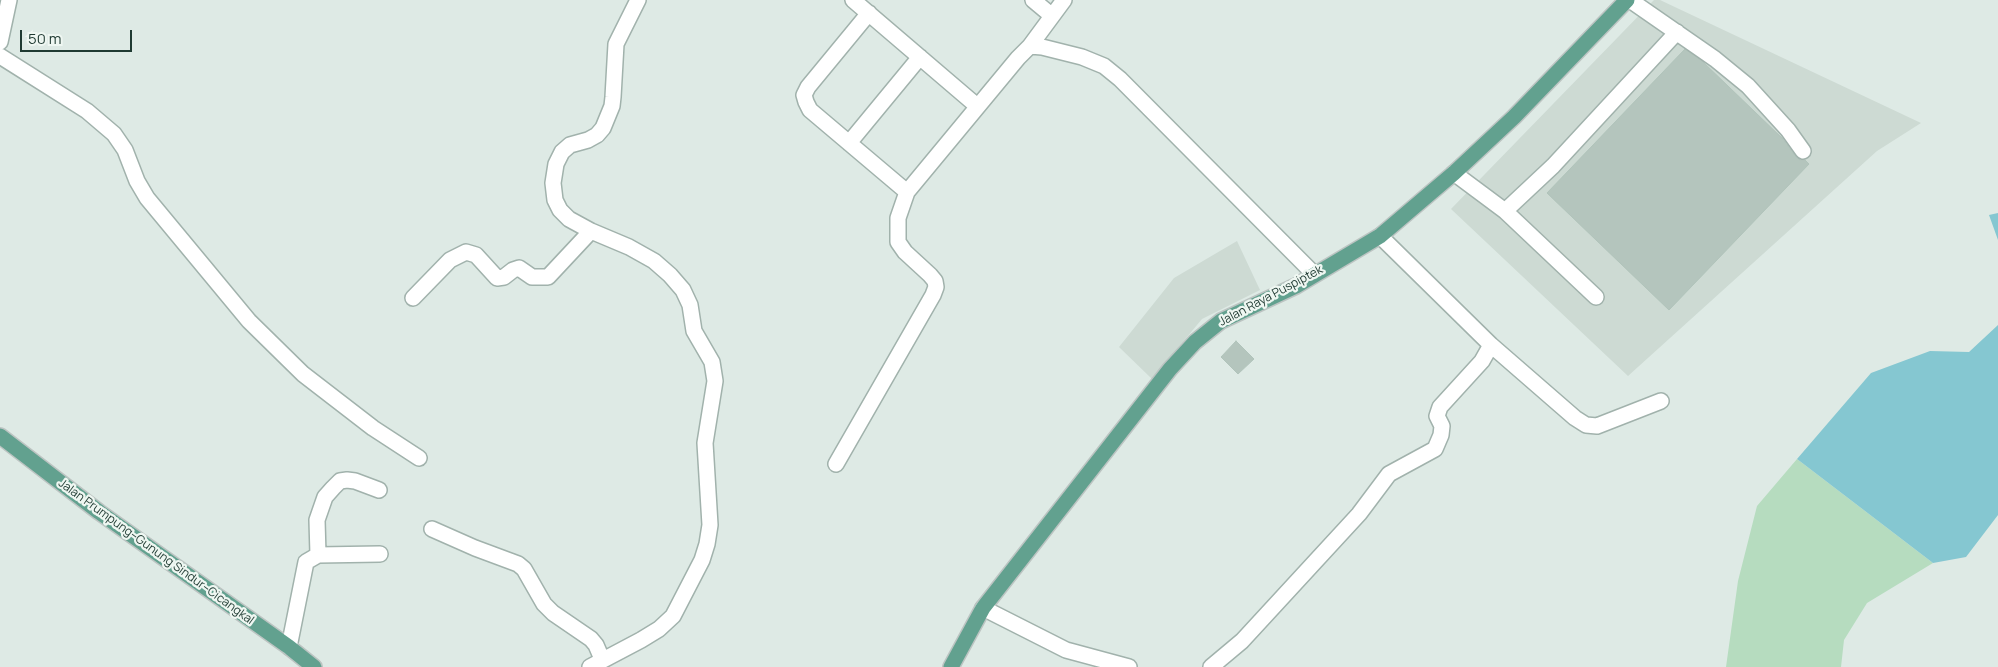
<!DOCTYPE html>
<meta charset="utf-8">
<style>
body{margin:0}
#map{position:relative;width:1998px;height:667px;overflow:hidden;background:#deeae5;font-family:Manrope,sans-serif}
canvas{display:block}
.scale{position:absolute;left:20px;top:30px;width:112px;height:22px;box-sizing:border-box;border:2px solid #1f3a32;border-top:0;padding-left:6px;font-size:15px;line-height:18px;white-space:nowrap;color:#1f3a32;-webkit-text-stroke:4px #eff7f2;paint-order:stroke}
</style>
<div id="map">
<canvas width="1998" height="667"></canvas>
<div class="scale">50 m</div>
</div>
<script>
const ctx = document.querySelector('canvas').getContext('2d');
ctx.lineJoin = 'round';
function paint(path, color) { ctx.fillStyle = color; ctx.fill(path, 'evenodd'); }
const toPath = rows => new Path2D(rows.map(r => 'M' + r).join(''));
function stroke(path, color, width, dash) { ctx.strokeStyle = color; ctx.lineWidth = width; ctx.lineCap = dash ? 'butt' : 'round'; ctx.setLineDash(dash || []); ctx.stroke(path); }
function drawText(font, color, halo, rows, align = 'center') {
  ctx.font = font + ' Manrope,sans-serif'; ctx.lineWidth = 4.5; ctx.setLineDash([]); ctx.textBaseline = 'middle'; ctx.strokeStyle = halo; ctx.fillStyle = color; for (const [text, x, y, turn = 0] of rows) {
    ctx.save(); ctx.translate(x, y); ctx.rotate((+turn || 0) * Math.PI / 180); ctx.textAlign = isNaN(turn) ? turn : align; if (halo) ctx.strokeText(text, 0, 0); ctx.fillText(text, 0, 0); ctx.restore();
  }
}
const built = toPath([
 [1654,0,1660,0,1921,123,1877,151,1628,376,1451,209],
 [1237,241,1260,290,1202,319,1152,379,1119,347,1174,278]
]);
const green = toPath([
 [1797,459,1933,563,1867,603,1844,640,1841,667,1726,667,1738,581,1757,506]
]);
const water = toPath([
 [1998,213,1998,240,1989,215],
 [1998,325,1998,515,1966,557,1933,563,1797,459,1871,373,1930,351,1969,352]
]);
const building = toPath([
 [1685,49,1702,61,1782,138,1796,157,1800,160,1805,160,1809,164,1669,310,1547,193,1685,49],
 [1236,341,1254,359,1238,374,1221,357,1236,341]
]);
const minor = toPath([
 [853,0,977,106],
 [1033,0,1051,15],
 [1630,0,1715,59,1748,86,1788,130,1803,151],
 [869,13,808,87,804,95,806,102,810,110,907,192],
 [0,42,9,0],
 [1030,46,1064,0],
 [0,56,87,111,114,134,125,150,137,181,147,198,249,321,303,374,373,428,419,458],
 [849,143,920,57],
 [1454,173,1505,211,1553,166,1677,32],
 [1505,211,1596,297],
 [1380,236,1491,345,1575,418,1586,425,1597,426,1661,401],
 [413,298,450,260,466,252,476,255,497,278,504,277,513,270,519,268,532,277,548,277,591,231],
 [836,464,933,295,936,287,935,281,930,275,905,252,898,242,898,218,907,192,1018,58,1030,46,1042,47,1082,57,1104,66,1120,79,1314,274],
 [432,529,475,548,518,564,524,569,544,604,553,613,591,639,596,645,602,659],
 [318,555,317,520,325,497,333,488,340,481,347,480,355,481,379,490],
 [983,608,1066,650,1129,667],
 [289,647,306,562,318,555,380,554],
 [590,667,641,640,659,629,673,616,702,560,707,544,710,525,705,443,715,381,712,362,694,331,690,305,683,290,670,275,654,261,629,247,591,231,569,219,560,210,555,200,553,183,556,164,562,152,570,145,588,140,597,135,603,128,612,106,613,97,616,44,638,0],
 [1211,667,1242,641,1359,514,1389,474,1435,449,1441,435,1442,426,1437,416,1440,407,1482,361,1491,345]
]);
const major = toPath([
 [0,436,99,512,289,647,314,667],
 [951,667,983,608,1170,369,1195,342,1221,321,1296,286,1380,236,1454,173,1514,117,1627,0]
]);
const streetNames = [
 ["Jalan Raya Puspiptek",1271,296,-28],
 ["Jalan Prumpung–Gunung Sindur–Cicangkal",156,552,36]
];
paint(built, '#cddad3');
paint(green, '#b6dcbf');
paint(water, '#85c7d1');
paint(building, '#b4c5bd');
stroke(building, '#b1c4bb', 1);
stroke(minor, '#a1b2ac', 18);
stroke(major, '#bcc4c2', 18);
stroke(minor, '#fff', 15);
stroke(major, '#62a18f', 15);
drawText('12px', '#1f3a32', '#eff7f2', streetNames);
</script>
